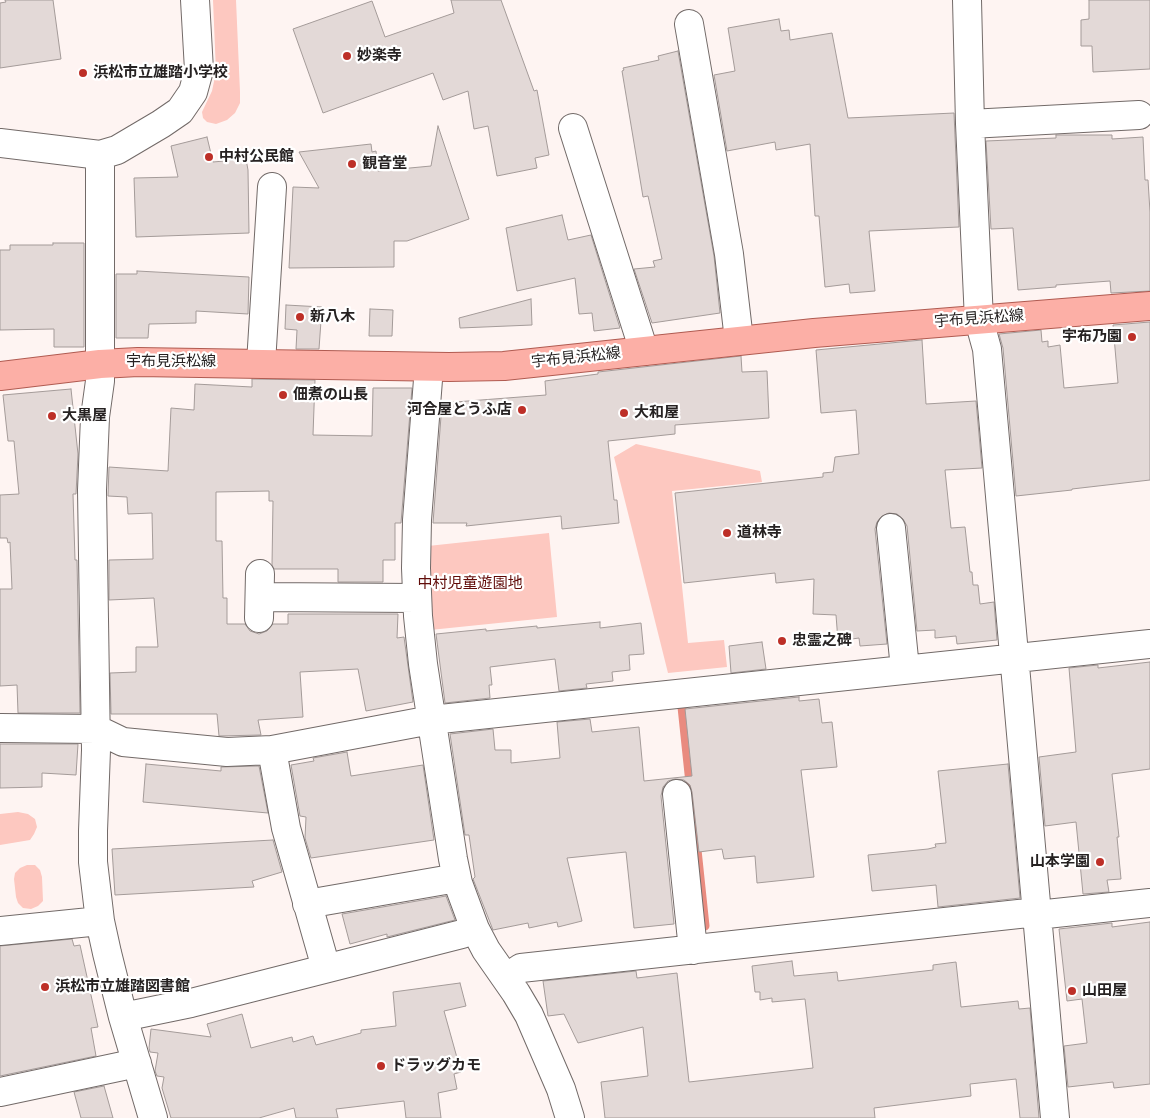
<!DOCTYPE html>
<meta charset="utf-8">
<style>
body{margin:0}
canvas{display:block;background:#fef4f2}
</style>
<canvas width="1150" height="1118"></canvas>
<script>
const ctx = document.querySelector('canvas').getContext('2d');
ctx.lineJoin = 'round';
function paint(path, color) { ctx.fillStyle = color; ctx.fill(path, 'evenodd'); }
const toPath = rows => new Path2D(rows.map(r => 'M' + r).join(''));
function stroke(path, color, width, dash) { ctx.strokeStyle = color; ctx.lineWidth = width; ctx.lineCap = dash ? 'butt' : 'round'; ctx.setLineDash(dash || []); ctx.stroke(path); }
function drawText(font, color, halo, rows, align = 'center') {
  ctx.font = font + ' "Archivo Narrow","Noto Sans JP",sans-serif'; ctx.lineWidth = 4.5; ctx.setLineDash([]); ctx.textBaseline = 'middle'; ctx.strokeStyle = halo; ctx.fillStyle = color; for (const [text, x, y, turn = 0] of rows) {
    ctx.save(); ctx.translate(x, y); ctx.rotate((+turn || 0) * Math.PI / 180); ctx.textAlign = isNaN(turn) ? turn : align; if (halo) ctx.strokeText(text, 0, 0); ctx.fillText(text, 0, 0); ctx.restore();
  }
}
const green = toPath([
 [213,0,236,0,240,92,240,103,235,113,227,120,216,124,207,122,203,118,202,112,212,91,216,72],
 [636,444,760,471,762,482,672,491,688,643,724,640,727,667,668,673,614,457],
 [549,533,557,617,430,630,428,546],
 [18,812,28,814,35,819,37,827,34,834,30,840,0,845,0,814],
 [27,865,35,865,40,870,42,877,43,901,38,906,31,909,23,908,18,903,16,897,14,879,15,873,20,868]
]);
const stream = toPath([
 [682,707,705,926]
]);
const building = toPath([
 [5,0,53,0,61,59,0,68,0,3,6,2,5,0],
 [451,0,501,0,534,91,537,90,549,155,535,158,537,168,497,176,488,126,474,129,468,91,443,100,433,73,323,113,293,29,372,1,385,37,454,13,451,0],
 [1089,0,1150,0,1150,69,1093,72,1092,46,1081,46,1081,20,1089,19,1089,0],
 [779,19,781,31,789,30,790,40,832,33,848,118,954,113,959,227,869,231,875,291,850,293,849,284,825,287,819,216,815,216,810,144,776,150,775,142,727,151,714,75,735,71,728,28,779,19],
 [678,51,714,256,720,313,652,323,634,269,655,267,653,261,662,259,648,196,643,197,622,71,624,70,623,68,659,60,658,56,678,51],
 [438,126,469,219,407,241,394,241,394,267,289,268,293,187,319,188,299,152,371,144,372,152,376,151,378,171,431,166,438,126],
 [1056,135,1112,135,1112,139,1143,137,1145,180,1148,180,1150,212,1150,291,1111,293,1110,281,1056,285,1056,287,1018,290,1013,228,991,229,986,141,1056,138,1056,135],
 [207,137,213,162,246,159,248,170,249,233,136,237,134,178,178,177,171,146,207,137],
 [562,215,568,240,591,235,620,328,594,331,592,313,579,314,575,278,517,291,506,228,562,215],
 [53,243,84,243,84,347,54,347,54,329,0,330,0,250,10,250,10,245,53,245,53,243],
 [137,271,249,277,248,314,196,311,196,323,149,324,148,338,116,338,116,274,137,274,137,271],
 [531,299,532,325,460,328,459,318,531,299],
 [286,305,322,307,319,349,296,349,297,330,285,329,286,305],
 [370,309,393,310,392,336,369,336,370,309],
 [1150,322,1150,480,1072,489,1072,490,1016,496,1003,348,999,334,1041,330,1042,342,1048,341,1048,347,1060,345,1064,388,1118,383,1113,325,1150,322],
 [922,340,926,404,976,401,982,468,945,470,951,528,965,527,970,572,972,572,973,585,978,585,980,604,994,602,997,640,957,644,956,636,935,638,935,630,917,631,907,526,903,519,897,514,889,513,882,516,877,522,875,529,887,644,860,646,859,638,838,641,836,615,813,614,814,579,776,583,775,573,684,583,675,493,823,477,823,473,833,472,835,457,859,454,856,410,821,413,816,350,922,340],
 [741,356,742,372,767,371,769,418,675,425,675,434,608,441,614,500,617,500,619,523,562,529,561,516,466,526,467,523,433,523,442,403,546,395,545,381,598,374,598,372,741,356],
 [252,379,315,380,313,435,372,436,373,388,412,388,401,523,395,523,395,560,383,560,383,582,338,582,338,569,274,569,272,565,273,501,269,501,269,491,216,492,216,541,222,541,223,598,227,598,227,624,245,624,250,631,259,634,267,631,273,624,288,624,288,614,398,614,397,638,404,637,413,702,366,711,358,669,300,672,303,717,258,720,261,735,219,736,217,714,111,714,110,673,136,672,136,647,158,647,154,598,109,600,109,560,153,559,152,513,128,514,127,497,108,496,109,467,168,471,171,408,194,410,195,384,252,387,252,379],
 [71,389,78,454,76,494,73,494,75,560,77,560,80,713,18,713,17,685,0,686,0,589,12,589,10,542,8,543,7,538,0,538,0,495,19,494,14,441,8,441,3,395,71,389],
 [600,622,600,628,641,623,644,654,629,655,630,670,612,672,613,681,586,684,587,688,559,691,555,659,490,667,492,685,489,685,490,698,445,703,436,634,486,629,486,631,537,626,537,628,600,622],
 [762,642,766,669,731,673,729,646,762,642],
 [1150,662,1150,769,1112,774,1119,837,1117,837,1121,879,1107,880,1109,892,1083,894,1076,822,1045,826,1039,757,1076,752,1069,668,1098,665,1098,668,1150,662],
 [799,697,799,701,819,699,822,723,832,722,837,767,801,770,814,877,757,883,755,856,724,859,722,849,699,852,692,792,690,785,684,780,675,779,668,781,663,787,661,796,674,924,634,928,626,852,567,858,582,921,558,927,557,922,529,928,528,923,493,930,473,879,475,877,469,835,465,835,450,734,493,729,495,750,511,750,511,763,560,758,557,722,590,719,592,732,639,727,644,781,692,776,685,709,799,697],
 [0,744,78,744,76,775,42,773,42,787,0,788,0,744],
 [347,752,351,776,423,765,434,840,311,858,305,838,306,817,300,816,291,765,314,761,313,758,347,752],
 [146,764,221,771,221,767,259,766,268,813,143,802,146,764],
 [1008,764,1020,898,938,907,936,885,872,891,868,855,928,849,936,847,935,844,946,843,938,771,1008,764],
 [273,840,282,872,252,881,254,887,115,895,112,849,273,840],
 [446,896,455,920,387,937,387,934,350,944,342,914,446,896],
 [1150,922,1150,1084,1114,1088,1113,1082,1068,1087,1064,1046,1087,1043,1082,999,1067,1001,1059,929,1112,923,1112,927,1150,922],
 [72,939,74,946,80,945,98,1027,91,1028,96,1056,0,1076,0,946,72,939],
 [792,961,794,976,837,972,838,981,933,970,933,965,956,962,961,1007,1018,1001,1019,1009,1030,1008,1039,1118,1020,1118,1016,1079,970,1084,971,1096,874,1108,875,1118,605,1118,601,1082,648,1076,643,1027,578,1043,564,1014,548,1016,543,981,636,971,637,978,677,973,689,1082,813,1068,805,999,772,1002,772,998,760,1000,760,992,755,992,752,966,792,961],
 [460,983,466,1006,444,1011,461,1072,454,1074,457,1089,438,1093,441,1118,406,1118,404,1101,336,1109,338,1118,296,1118,294,1108,259,1118,171,1118,162,1088,164,1077,157,1076,155,1071,158,1053,150,1052,149,1048,151,1029,211,1037,207,1024,242,1014,251,1048,292,1037,293,1042,313,1036,316,1045,361,1033,361,1030,396,1026,393,992,460,983],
 [104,1086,113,1118,81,1118,74,1092,104,1086]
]);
const minor = toPath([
 [967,0,970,124,979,320,987,349,1055,1118],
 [689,24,729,254,739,340],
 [970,124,1139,115],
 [573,128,644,351],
 [0,143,100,155,117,150,161,124,180,111,193,92,199,70,195,0],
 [100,155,100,381,95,417,92,490,96,750,93,831,93,862,100,921,107,953,123,1017,153,1118],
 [261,363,272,187],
 [429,367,417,520,416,568,418,616,423,664,453,859,458,883,475,929,486,950,516,993,529,1015,561,1089,570,1118],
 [891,528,905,669],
 [260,597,417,598],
 [259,618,260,574],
 [0,728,96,729,123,742,227,752,272,750,431,720,1150,644],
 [272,750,286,828,326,968],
 [677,794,693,950],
 [307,904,457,878],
 [1037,915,1150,903],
 [0,931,100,921],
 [506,978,521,968,1037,912],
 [123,1017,191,1003,462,934,475,929],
 [0,1092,137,1063]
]);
const major = toPath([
 [0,376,100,364,138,362,449,367,504,366,814,333,1150,306]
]);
const markers = [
 [347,56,5,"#bd2f27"],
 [83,73,5,"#bd2f27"],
 [209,157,5,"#bd2f27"],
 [352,164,5,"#bd2f27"],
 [300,317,5,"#bd2f27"],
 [1132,337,5,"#bd2f27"],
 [283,395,5,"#bd2f27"],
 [522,410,5,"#bd2f27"],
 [624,413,5,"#bd2f27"],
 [52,416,5,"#bd2f27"],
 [727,533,5,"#bd2f27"],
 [782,641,5,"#bd2f27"],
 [1100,862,5,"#bd2f27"],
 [45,987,5,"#bd2f27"],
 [1072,991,5,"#bd2f27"],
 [381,1066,5,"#bd2f27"]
];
const poiNames = [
 ["妙楽寺",357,56],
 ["浜松市立雄踏小学校",93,73],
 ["中村公民館",219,157],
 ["観音堂",362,164],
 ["新八木",310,317],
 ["宇布乃園",1122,337,"right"],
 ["佃煮の山長",293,395],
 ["河合屋とうふ店",512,410,"right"],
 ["大和屋",634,413],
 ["大黒屋",62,416],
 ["道林寺",737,533],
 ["忠霊之碑",792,641],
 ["山本学園",1090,862,"right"],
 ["浜松市立雄踏図書館",55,987],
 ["山田屋",1082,991],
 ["ドラッグカモ",391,1066]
];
const streetNames = [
 ["宇布見浜松線",979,319,-4],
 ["宇布見浜松線",576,358,-6],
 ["宇布見浜松線",171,362]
];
const parkNames = [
 ["中村児童遊園地",470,584]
];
paint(green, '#fdc8c0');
stroke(stream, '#e98b7f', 9);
paint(building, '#e3d9d7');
stroke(building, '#a49b99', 1);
stroke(minor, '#726a68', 30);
stroke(major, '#b05b51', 30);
stroke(minor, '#fff', 28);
stroke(major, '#fcafa6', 28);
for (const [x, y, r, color] of markers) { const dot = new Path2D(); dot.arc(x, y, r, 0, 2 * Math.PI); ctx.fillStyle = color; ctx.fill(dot); stroke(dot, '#fff', 2); }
drawText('bold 15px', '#262222', '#fff', poiNames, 'left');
drawText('15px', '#262222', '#fff', streetNames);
drawText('15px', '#610c09', '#fff', parkNames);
</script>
